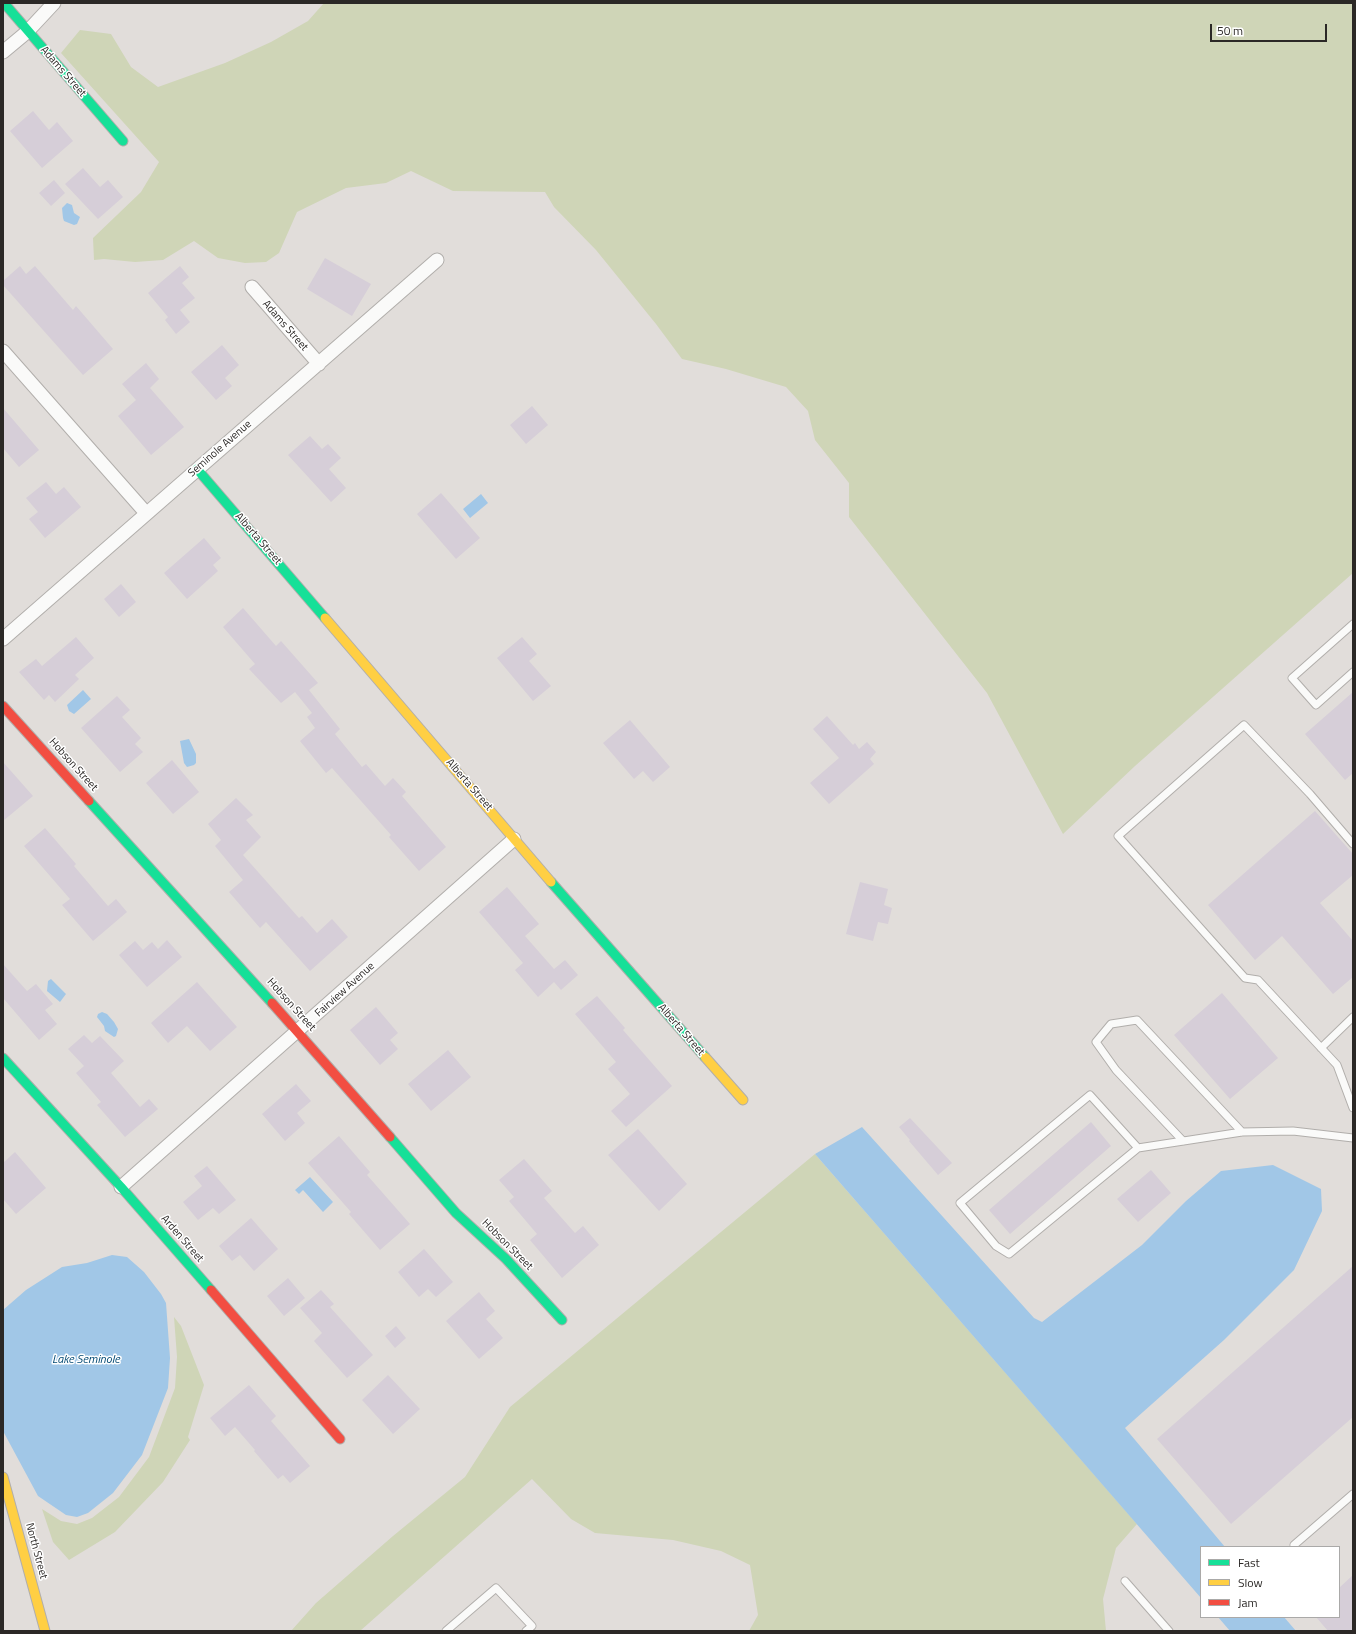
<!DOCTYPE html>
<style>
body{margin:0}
#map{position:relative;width:1356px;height:1634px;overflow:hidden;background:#e1ddda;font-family:"Titillium Web",sans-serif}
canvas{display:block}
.frame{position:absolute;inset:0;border:4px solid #2b2826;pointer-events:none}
.legend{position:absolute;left:1200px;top:1546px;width:140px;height:72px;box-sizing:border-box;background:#fff;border:1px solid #aaa9a8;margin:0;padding:5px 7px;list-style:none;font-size:12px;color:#2b2826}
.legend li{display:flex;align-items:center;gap:8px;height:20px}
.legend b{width:20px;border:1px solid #aaa9a8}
.scale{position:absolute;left:1210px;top:24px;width:117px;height:18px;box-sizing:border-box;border:2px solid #2b2826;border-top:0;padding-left:5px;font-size:12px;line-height:14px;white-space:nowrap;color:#2b2826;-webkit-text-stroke:3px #fff;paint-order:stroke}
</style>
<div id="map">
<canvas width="1356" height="1634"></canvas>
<div class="frame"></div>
<ul class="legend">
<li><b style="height:5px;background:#16e098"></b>Fast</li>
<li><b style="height:5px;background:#ffcf43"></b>Slow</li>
<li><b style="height:5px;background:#f24e42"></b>Jam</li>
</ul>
<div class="scale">50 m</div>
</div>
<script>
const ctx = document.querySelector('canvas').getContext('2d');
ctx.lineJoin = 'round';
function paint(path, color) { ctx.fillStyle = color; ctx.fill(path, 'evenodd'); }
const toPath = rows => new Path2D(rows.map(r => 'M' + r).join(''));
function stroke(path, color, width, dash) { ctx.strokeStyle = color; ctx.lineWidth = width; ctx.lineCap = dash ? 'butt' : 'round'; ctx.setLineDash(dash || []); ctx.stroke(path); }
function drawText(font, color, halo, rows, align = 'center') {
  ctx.font = font + ' "Titillium Web",sans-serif'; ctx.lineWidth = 3; ctx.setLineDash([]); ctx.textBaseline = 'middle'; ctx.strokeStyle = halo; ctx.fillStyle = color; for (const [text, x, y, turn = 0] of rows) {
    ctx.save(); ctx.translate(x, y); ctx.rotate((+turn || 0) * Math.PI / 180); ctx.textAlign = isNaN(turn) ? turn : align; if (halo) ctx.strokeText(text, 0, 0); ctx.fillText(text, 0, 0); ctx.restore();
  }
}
const green = toPath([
 [324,3,1353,3,1353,573,1135,766,1063,834,987,693,849,517,849,483,815,440,808,411,786,387,726,369,682,359,656,324,596,250,554,207,545,192,453,191,411,171,386,183,346,188,297,212,279,253,266,262,245,263,218,258,194,241,163,260,135,262,104,259,94,260,93,238,141,192,159,162,61,53,80,30,111,34,131,67,158,87,225,63,271,42,308,21],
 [815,1154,1137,1524,1116,1548,1103,1599,1106,1631,749,1631,758,1615,750,1565,721,1551,673,1540,595,1533,571,1519,532,1479,360,1631,291,1631,316,1603,393,1536,465,1477,510,1407],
 [174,1317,181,1326,204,1385,188,1437,190,1440,163,1482,115,1532,69,1560,53,1542,42,1509,61,1521,77,1524,92,1518,119,1497,149,1457,175,1388,177,1357]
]);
const water = toPath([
 [67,203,72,205,74,213,80,217,77,224,74,225,64,221,63,218,62,208],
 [481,494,488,503,470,518,463,509],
 [83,690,91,699,74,714,69,711,67,705],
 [189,739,196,754,196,763,194,765,187,767,184,763,180,741],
 [51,979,66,994,60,1002,47,991,48,981],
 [102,1012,107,1014,114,1022,118,1029,116,1036,114,1037,105,1031,104,1026,97,1017,98,1014],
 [862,1127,1034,1318,1042,1322,1142,1245,1186,1201,1221,1171,1273,1165,1321,1189,1322,1211,1294,1270,1224,1340,1125,1428,1225,1547,1201,1547,1201,1598,815,1154],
 [310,1177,333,1202,323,1212,303,1190,299,1194,295,1190],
 [112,1255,127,1257,144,1272,161,1294,166,1303,170,1358,168,1388,142,1455,113,1493,88,1513,77,1517,66,1515,38,1496,3,1431,3,1310,26,1290,62,1267,87,1263],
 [1218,1617,1284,1617,1296,1631,1230,1631]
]);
const building = toPath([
 [33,111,49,130,57,122,73,141,42,168,10,131],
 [83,168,100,187,108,180,123,197,98,219,65,184],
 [54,180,65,193,51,206,39,193],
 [325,258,371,284,352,316,307,289],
 [20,266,26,274,35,266,73,310,76,306,113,349,83,375,3,285,3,281],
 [180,266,189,277,182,283,195,298,180,310,190,322,176,334,165,320,168,317,148,293],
 [222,345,239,365,225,378,232,386,216,400,191,372],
 [146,363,159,379,150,388,184,427,151,455,118,416,136,400,122,384],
 [532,406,548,425,526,444,510,425],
 [3,408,39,450,19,467,3,448],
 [310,436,322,449,328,444,341,458,329,469,346,488,331,502,288,455],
 [46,482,56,494,64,487,81,507,45,538,29,519,38,512,26,498],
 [441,493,480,538,456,559,417,514],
 [204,538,221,558,213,565,218,571,187,599,164,573],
 [121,584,136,602,119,617,104,599],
 [243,608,276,646,281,641,318,683,309,690,340,729,335,734,362,767,366,764,385,786,393,778,406,792,402,796,446,847,419,871,389,837,391,835,332,768,326,773,300,741,315,728,307,717,312,713,295,692,281,703,249,669,255,664,223,627],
 [76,637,94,658,75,675,79,679,55,702,49,695,44,700,19,672,36,659,42,666],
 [522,637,537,654,529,661,551,686,533,701,497,658],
 [1353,692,1353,773,1345,780,1305,734],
 [117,696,130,710,122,717,141,738,135,744,143,752,120,772,81,728],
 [827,716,853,745,855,743,859,749,867,742,876,752,870,759,874,764,829,804,810,783,839,758,813,729],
 [630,720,670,767,653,782,643,771,634,779,603,743],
 [172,760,199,792,173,814,146,783],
 [3,762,33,796,3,821],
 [236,798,253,815,246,820,261,837,243,855,299,918,302,916,317,933,332,919,348,937,310,971,266,922,260,928,229,892,243,880,215,846,221,840,208,824],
 [1315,811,1353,854,1353,875,1320,903,1353,941,1353,977,1333,994,1282,936,1255,960,1208,905],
 [45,828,76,864,74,866,108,906,116,899,127,912,93,941,62,905,70,899,24,846],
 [860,882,888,889,884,905,892,908,888,924,878,922,873,941,846,934],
 [507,887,539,924,525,936,554,969,565,960,578,975,561,990,554,982,538,997,515,970,523,963,479,912],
 [167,940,182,957,147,987,119,955,135,941,143,950,152,942,158,949],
 [3,964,27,991,36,984,53,1004,45,1010,57,1024,39,1040,3,998],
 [197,982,237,1027,210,1051,187,1026,168,1043,151,1023],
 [1222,993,1278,1058,1230,1099,1174,1035],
 [597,996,625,1028,623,1030,672,1086,626,1127,611,1111,630,1094,608,1069,616,1062,575,1014],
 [376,1007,398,1033,390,1040,398,1049,380,1065,350,1030],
 [84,1035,92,1043,100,1036,124,1061,111,1073,140,1107,149,1099,158,1109,125,1137,97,1105,101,1102,76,1073,84,1066,68,1049],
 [448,1050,471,1077,431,1111,408,1084],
 [296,1084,311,1101,297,1113,305,1123,285,1141,262,1114],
 [910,1118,952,1163,938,1175,909,1141,910,1140,899,1127],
 [1091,1122,1111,1146,1010,1234,989,1210],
 [638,1129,687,1184,659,1211,608,1155],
 [339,1136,370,1172,367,1175,410,1224,380,1250,349,1214,351,1212,308,1163],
 [15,1152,46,1188,16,1214,3,1199,3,1163],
 [524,1159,552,1191,544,1198,575,1233,583,1226,599,1245,562,1278,530,1240,537,1234,509,1201,514,1197,499,1180],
 [207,1166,236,1200,219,1214,213,1208,198,1220,183,1202,202,1186,194,1176],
 [1151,1170,1171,1193,1138,1222,1117,1199],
 [251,1218,278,1249,254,1271,240,1255,232,1261,219,1246],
 [424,1249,453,1282,436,1297,428,1289,419,1297,398,1272],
 [1353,1266,1353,1417,1231,1524,1157,1439],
 [288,1278,305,1298,284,1316,267,1296],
 [321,1290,334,1304,330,1307,373,1355,347,1378,314,1341,322,1333,300,1308],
 [479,1292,495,1311,486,1319,503,1338,479,1359,446,1321],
 [396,1326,406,1338,395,1348,385,1336],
 [388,1375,420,1409,393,1434,362,1400],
 [249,1385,276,1416,271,1421,310,1466,290,1483,283,1475,278,1479,254,1451,255,1450,235,1427,225,1436,210,1418],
 [1353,1575,1353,1631,1328,1631,1316,1617,1339,1617,1339,1588]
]);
const lane = toPath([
 [1353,624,1292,678,1316,705,1353,672],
 [1353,844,1310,794,1244,725,1118,836,1245,978,1258,980,1337,1065,1353,1108],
 [1321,1048,1353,1017],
 [1183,1141,1116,1070,1096,1042,1111,1024,1137,1020,1242,1132],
 [1138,1148,1090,1095,960,1203,996,1246,1009,1254,1138,1148,1242,1132,1293,1131,1353,1138],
 [1294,1545,1353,1494],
 [1125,1581,1169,1631],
 [446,1631,496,1588,532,1626,526,1631]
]);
const street = toPath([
 [3,52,27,32,54,3],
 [252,287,319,364],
 [3,351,146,513],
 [3,639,437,260],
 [121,1187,514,839]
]);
const fast = toPath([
 [4,3,123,141],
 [197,469,325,618],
 [89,801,272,1003],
 [551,882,705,1057],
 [3,1058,121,1187,211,1290],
 [390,1137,456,1213,506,1259,562,1320]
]);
const slow = toPath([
 [325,618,551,882],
 [705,1057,743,1100],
 [3,1477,45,1631]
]);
const jam = toPath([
 [3,706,89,801],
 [272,1003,390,1137],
 [211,1290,340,1439]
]);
const streetNames = [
 ["Adams Street",63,72,49],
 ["Adams Street",285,326,49],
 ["Seminole Avenue",220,449,-41],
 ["Alberta Street",258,539,49],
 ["Hobson Street",73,765,48],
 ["Alberta Street",469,785,49],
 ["Fairview Avenue",345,990,-42],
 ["Hobson Street",291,1005,48],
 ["Alberta Street",681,1030,49],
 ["Arden Street",182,1239,49],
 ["Hobson Street",507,1245,45],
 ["North Street",36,1551,75]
];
const waterNames = [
 ["Lake Seminole",86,1360]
];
paint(green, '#cfd5b7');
paint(water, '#a1c7e7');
paint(building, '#d6ced8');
stroke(lane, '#b1aeab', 9);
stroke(street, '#b1aeab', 15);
stroke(fast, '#b1aeab', 11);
stroke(slow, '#b1aeab', 11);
stroke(jam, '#b1aeab', 11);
stroke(lane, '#fafaf9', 7);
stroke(street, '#fafaf9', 13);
stroke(fast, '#16e098', 9);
stroke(slow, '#ffcf43', 9);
stroke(jam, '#f24e42', 9);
drawText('11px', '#2b2826', '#fff', streetNames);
drawText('italic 12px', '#004872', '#fff', waterNames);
</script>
